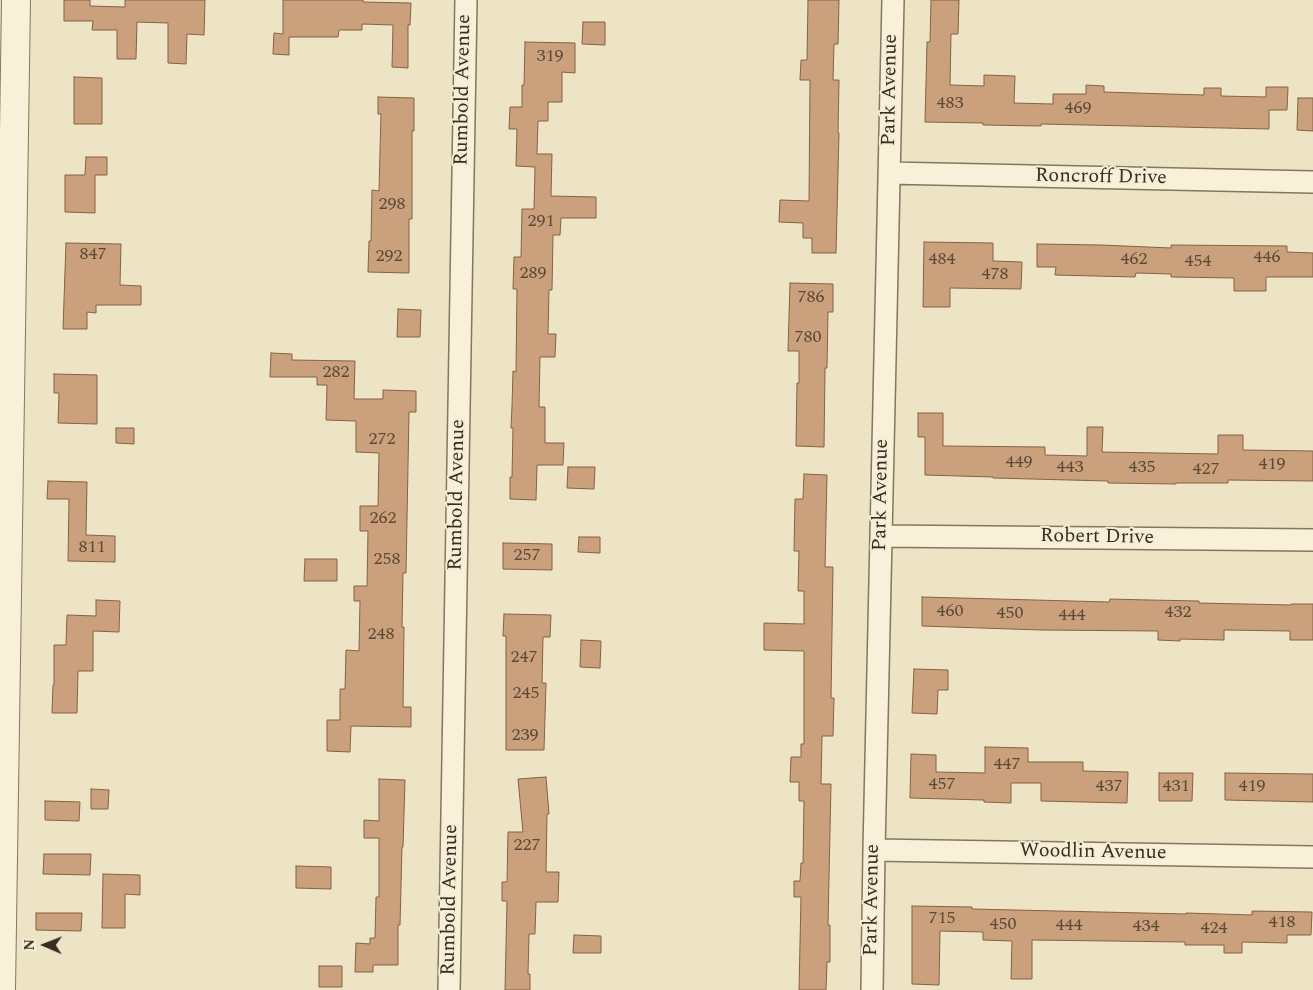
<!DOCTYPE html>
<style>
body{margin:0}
#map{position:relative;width:1313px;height:990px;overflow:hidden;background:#ede3c5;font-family:Spectral,serif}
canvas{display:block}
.north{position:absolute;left:20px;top:920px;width:50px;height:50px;-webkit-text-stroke:4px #f5edd5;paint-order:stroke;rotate:271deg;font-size:14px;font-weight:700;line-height:20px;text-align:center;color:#382d1f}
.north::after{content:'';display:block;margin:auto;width:18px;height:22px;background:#382d1f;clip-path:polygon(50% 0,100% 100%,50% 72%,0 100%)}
</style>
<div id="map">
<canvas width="1313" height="990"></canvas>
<div class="north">N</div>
</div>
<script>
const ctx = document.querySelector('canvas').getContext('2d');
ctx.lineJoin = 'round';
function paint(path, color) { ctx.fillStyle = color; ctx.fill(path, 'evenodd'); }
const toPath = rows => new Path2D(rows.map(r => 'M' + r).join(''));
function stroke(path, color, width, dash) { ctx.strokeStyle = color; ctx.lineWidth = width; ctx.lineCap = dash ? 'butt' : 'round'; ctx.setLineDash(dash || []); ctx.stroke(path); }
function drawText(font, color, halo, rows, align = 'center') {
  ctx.font = font + ' Spectral,serif'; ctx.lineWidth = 4; ctx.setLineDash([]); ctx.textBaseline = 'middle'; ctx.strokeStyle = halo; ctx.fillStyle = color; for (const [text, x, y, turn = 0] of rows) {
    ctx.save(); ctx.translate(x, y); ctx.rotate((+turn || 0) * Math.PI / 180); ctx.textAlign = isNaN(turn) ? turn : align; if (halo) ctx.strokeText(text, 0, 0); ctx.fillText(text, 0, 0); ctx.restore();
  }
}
const building = toPath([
 [64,0,90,0,90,6,125,7,125,0,205,0,204,35,187,34,186,64,168,63,168,23,137,22,136,59,117,59,117,30,92,30,93,21,64,21,64,0],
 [283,0,363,0,363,2,411,3,410,25,408,25,408,68,392,67,393,25,362,24,362,30,339,30,338,37,289,37,289,55,273,54,274,33,283,34,283,0],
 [808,0,839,0,838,44,834,44,833,80,839,80,838,132,839,133,836,253,812,253,812,238,803,238,803,223,779,222,780,200,809,201,810,80,800,80,801,60,807,60,808,0],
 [931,0,959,0,958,34,951,34,950,85,984,86,984,75,1015,76,1014,103,1053,104,1053,94,1086,94,1086,85,1104,86,1104,92,1168,94,1204,95,1204,88,1221,88,1221,96,1266,97,1266,87,1288,87,1287,110,1269,110,1269,129,1041,124,1041,126,983,125,983,123,925,122,927,42,930,42,931,0],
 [583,22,605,22,605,45,582,44,583,22],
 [525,42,575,43,575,73,562,72,562,102,548,102,548,121,538,121,537,154,552,154,551,196,596,197,596,218,561,218,560,235,553,235,552,290,549,290,548,334,556,334,555,357,540,357,539,407,545,407,545,443,564,443,563,465,537,465,536,500,510,499,510,477,512,477,513,428,511,428,512,406,513,371,516,372,517,289,513,289,514,257,521,257,522,209,534,209,535,167,516,166,517,129,509,129,510,107,522,107,522,85,524,85,525,42],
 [74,77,102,78,102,124,74,124,74,77],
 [378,97,414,98,414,131,412,131,412,219,409,219,409,273,368,272,369,241,371,241,372,190,379,191,381,114,378,114,378,97],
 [1298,98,1313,98,1313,131,1297,130,1298,98],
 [86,157,107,157,107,175,95,175,95,213,65,212,65,175,85,175,86,157],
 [924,242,993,243,993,261,1022,262,1021,289,950,288,950,307,923,307,924,242],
 [66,243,121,244,120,285,141,286,141,305,96,305,96,313,87,312,87,329,63,329,66,243],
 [1037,244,1101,245,1171,248,1171,245,1287,246,1287,252,1313,253,1313,277,1266,277,1266,291,1234,291,1234,278,1171,277,1171,274,1136,273,1135,277,1055,275,1056,267,1037,267,1037,244],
 [790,283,833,284,833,312,828,312,827,368,825,368,824,447,796,446,797,383,799,383,799,351,788,351,790,283],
 [398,309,421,310,420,337,397,337,398,309],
 [271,353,292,354,292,360,355,361,354,399,383,399,383,390,416,391,416,412,409,412,406,573,403,573,402,627,404,627,403,707,411,707,411,727,351,726,350,752,327,751,327,720,340,720,340,689,345,689,346,650,359,651,360,601,354,601,354,586,367,586,368,531,360,531,360,506,378,506,379,453,356,452,356,421,326,420,327,385,317,385,317,377,270,377,271,353],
 [54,374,97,375,97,424,58,423,59,393,54,393,54,374],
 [918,413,943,413,943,446,1045,447,1045,455,1087,456,1087,427,1103,427,1102,452,1218,454,1218,435,1243,435,1243,450,1313,451,1313,481,1228,480,1228,483,1176,483,1176,484,1108,483,1108,481,993,478,993,477,925,475,925,437,918,437,918,413],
 [116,428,134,428,134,444,116,443,116,428],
 [568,467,595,467,594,489,567,488,568,467],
 [804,474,827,475,825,567,833,567,831,698,834,698,833,736,822,736,821,784,831,784,828,925,830,925,830,962,827,962,826,990,799,990,801,897,794,897,794,881,800,881,801,863,803,863,804,801,799,801,799,782,790,782,791,757,801,757,801,744,804,744,804,651,764,650,764,623,804,624,804,591,798,591,799,551,794,551,795,499,803,499,804,474],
 [48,481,87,482,86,535,115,536,115,562,68,561,69,499,47,499,48,481],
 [579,537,600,537,600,553,578,552,579,537],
 [503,543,552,544,552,570,503,569,503,543],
 [305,559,337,559,337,581,304,581,305,559],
 [922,597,1109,602,1110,599,1149,600,1199,601,1199,603,1291,605,1291,604,1313,604,1313,640,1290,640,1290,631,1224,630,1224,640,1180,639,1180,641,1158,640,1158,631,1041,630,922,626,922,597],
 [96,600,120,601,119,632,93,631,93,671,78,671,77,713,52,713,53,685,54,685,54,645,66,645,67,615,96,616,96,600],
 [504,614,551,615,550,637,543,637,542,683,546,683,544,750,506,750,506,636,503,636,504,614],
 [581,640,601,641,600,668,580,667,581,640],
 [914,669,948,670,948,690,938,690,937,714,912,713,914,669],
 [985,747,1028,748,1028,762,1083,762,1083,771,1128,772,1127,803,1041,801,1041,783,1011,783,1011,803,984,802,984,800,910,798,911,754,936,755,936,772,985,773,985,747],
 [1159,773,1193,773,1192,801,1159,801,1159,773],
 [1225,773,1313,774,1313,802,1225,800,1225,773],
 [546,777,549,814,547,814,546,872,559,872,558,902,536,902,535,934,529,934,528,974,530,974,530,990,505,990,507,901,502,901,502,882,507,882,508,832,523,832,518,779,546,777],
 [379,779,405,780,403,847,402,847,400,925,398,925,398,965,373,965,373,972,355,972,356,943,370,944,370,938,375,938,376,897,379,897,379,838,364,838,364,820,379,821,379,779],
 [91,789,109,790,108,809,91,809,91,789],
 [45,801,80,802,79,821,45,820,45,801],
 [44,854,91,854,90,875,43,874,44,854],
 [296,866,331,867,331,889,296,888,296,866],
 [103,874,140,875,140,895,125,894,125,928,102,928,103,874],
 [912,906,972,907,972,909,1186,914,1186,913,1252,915,1252,911,1312,912,1311,935,1287,935,1287,943,1242,942,1242,953,1224,953,1224,945,1185,945,1185,942,1032,940,1032,979,1011,979,1012,941,983,940,983,932,940,931,939,985,912,984,912,906],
 [36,913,82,913,81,931,36,930,36,913],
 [574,935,601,936,601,953,573,953,574,935],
 [319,966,342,966,342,987,319,987,319,966]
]);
const minor = toPath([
 [889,173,1313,182],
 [881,536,1313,540],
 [874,850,1313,857],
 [449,990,466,0],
 [872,990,874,850,893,0]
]);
const tertiary = toPath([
 [1,990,16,0]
]);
const numberNames = [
 ["319",550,57],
 ["483",950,104],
 ["469",1078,109],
 ["298",392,205],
 ["291",541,222],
 ["847",93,255],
 ["292",389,257],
 ["446",1267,258],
 ["484",942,260],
 ["462",1134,260],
 ["454",1198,262],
 ["289",533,274],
 ["478",995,275],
 ["786",811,298],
 ["780",808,338],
 ["282",336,373],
 ["272",382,440],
 ["449",1019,463],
 ["419",1272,465],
 ["443",1070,468],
 ["435",1142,468],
 ["427",1206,470],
 ["262",383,519],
 ["811",92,548],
 ["257",527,556],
 ["258",387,560],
 ["460",950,612],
 ["432",1178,613],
 ["450",1010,614],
 ["444",1072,616],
 ["248",381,635],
 ["247",524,658],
 ["245",526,694],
 ["239",525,736],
 ["447",1007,765],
 ["457",942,785],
 ["437",1109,787],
 ["431",1176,787],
 ["419",1252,787],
 ["227",527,846],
 ["715",942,919],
 ["418",1282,923],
 ["450",1003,925],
 ["444",1069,926],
 ["434",1146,927],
 ["424",1214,929]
];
const streetNames = [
 ["Rumbold Avenue",464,90,-89],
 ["Park Avenue",891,90,-89],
 ["Roncroff Drive",1101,178,1],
 ["Rumbold Avenue",458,495,-89],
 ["Park Avenue",882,495,-89],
 ["Robert Drive",1097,538,1],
 ["Woodlin Avenue",1093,853,1],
 ["Rumbold Avenue",451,900,-89],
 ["Park Avenue",873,900,-89]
];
paint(building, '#caa17c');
stroke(building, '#866142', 1);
stroke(minor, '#88755c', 24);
stroke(tertiary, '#88755c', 30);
stroke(minor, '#f8f0d9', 21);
stroke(tertiary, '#f8f0d9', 28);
drawText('18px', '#5c4a36', null, numberNames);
drawText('20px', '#382d1f', '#f5edd5', streetNames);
</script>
